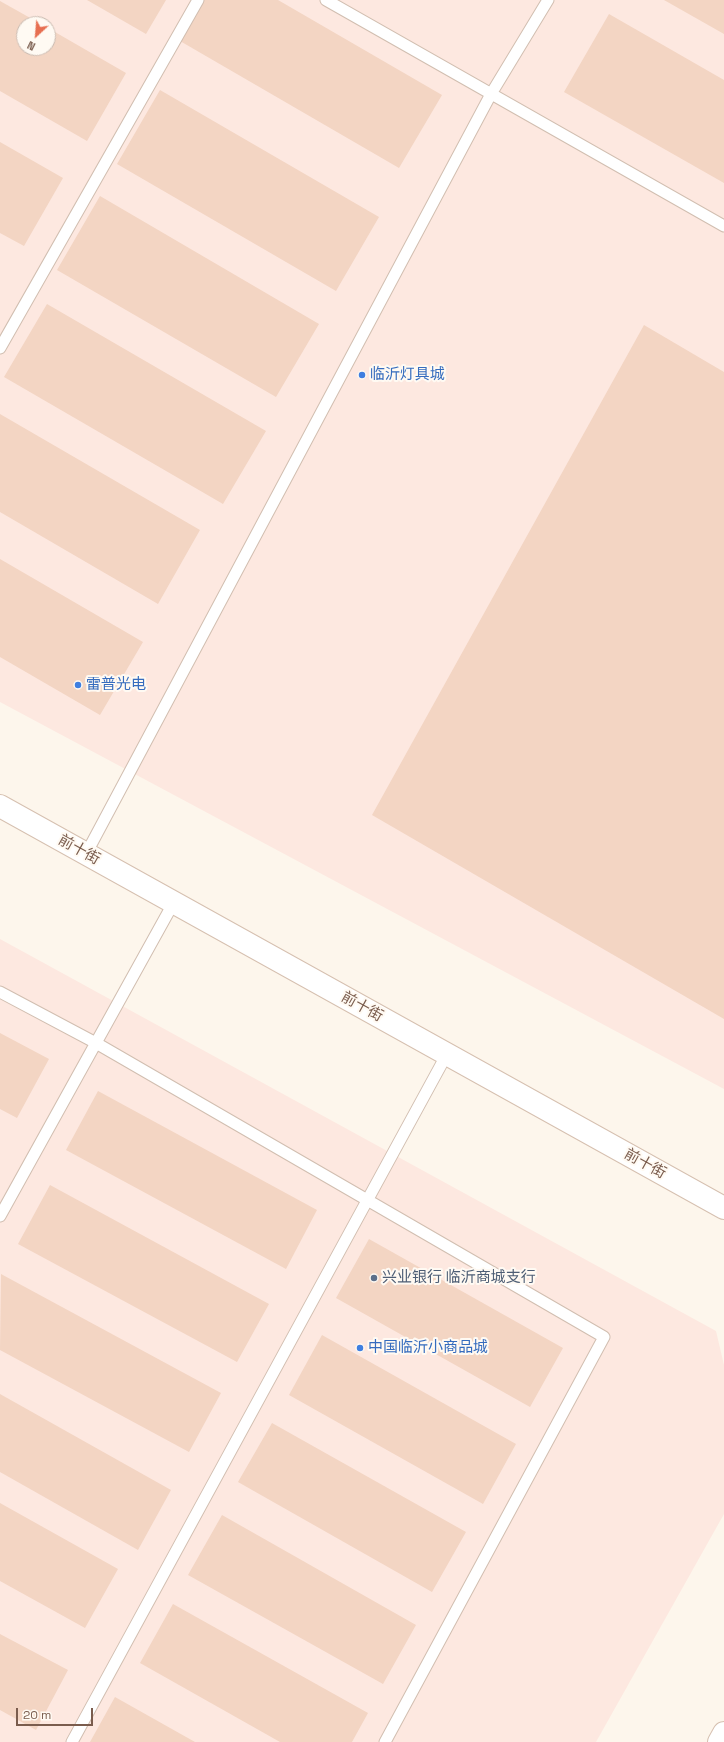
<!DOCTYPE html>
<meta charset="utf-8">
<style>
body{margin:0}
#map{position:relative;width:724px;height:1742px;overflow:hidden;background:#fdf6ec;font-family:"Space Grotesk",sans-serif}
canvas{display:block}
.north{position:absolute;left:16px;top:16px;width:40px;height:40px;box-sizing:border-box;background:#fffaf3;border:1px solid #cabbb1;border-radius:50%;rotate:206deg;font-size:11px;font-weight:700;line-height:16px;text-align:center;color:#7a5c4d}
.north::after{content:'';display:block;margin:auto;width:14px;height:18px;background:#e76f51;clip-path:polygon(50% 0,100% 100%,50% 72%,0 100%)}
.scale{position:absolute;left:16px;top:1708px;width:77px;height:18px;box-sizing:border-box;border:2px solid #7a5c4d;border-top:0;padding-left:5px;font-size:12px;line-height:14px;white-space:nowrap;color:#7a5c4d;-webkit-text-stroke:3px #fffaf3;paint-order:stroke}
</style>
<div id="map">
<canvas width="724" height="1742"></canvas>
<div class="north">N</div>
<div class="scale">20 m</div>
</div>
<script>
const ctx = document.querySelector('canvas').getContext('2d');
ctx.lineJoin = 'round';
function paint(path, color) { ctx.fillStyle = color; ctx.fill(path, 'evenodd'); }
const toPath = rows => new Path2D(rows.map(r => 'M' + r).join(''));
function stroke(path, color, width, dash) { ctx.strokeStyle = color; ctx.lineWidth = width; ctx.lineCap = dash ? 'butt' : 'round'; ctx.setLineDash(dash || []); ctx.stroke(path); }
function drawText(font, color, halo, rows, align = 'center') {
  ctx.font = font + ' "Space Grotesk","Noto Sans SC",sans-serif'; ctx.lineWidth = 4; ctx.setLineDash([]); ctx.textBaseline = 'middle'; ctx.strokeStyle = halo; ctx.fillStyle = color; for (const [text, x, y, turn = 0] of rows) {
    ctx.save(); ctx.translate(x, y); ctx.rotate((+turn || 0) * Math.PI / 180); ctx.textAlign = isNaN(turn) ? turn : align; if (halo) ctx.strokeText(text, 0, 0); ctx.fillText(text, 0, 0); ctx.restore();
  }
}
const commercial = toPath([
 [0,0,724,0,724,1089,0,702],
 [24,24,48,24,48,48,24,48],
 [0,939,716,1331,724,1365,724,1514,596,1742,0,1742]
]);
const building = toPath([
 [87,0,166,0,146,34],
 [204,0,278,0,442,95,399,168,180,41],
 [664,0,724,0,724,34],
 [0,1,41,24,24,24,24,48,48,48,48,28,126,73,87,141,0,91],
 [609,14,724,80,724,183,564,92],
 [160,90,379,217,336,291,117,164],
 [0,142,63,178,24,246,0,233],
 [100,196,319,324,276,397,57,270],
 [47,304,266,431,223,504,4,377],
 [644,325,724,372,724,1019,372,815],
 [0,414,200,530,158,604,0,512],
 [0,559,143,642,100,715,0,657],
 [0,1033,49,1059,17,1118,0,1109],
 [98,1091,317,1210,286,1269,66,1150],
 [50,1185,269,1304,237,1362,18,1244],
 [369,1239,563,1348,530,1407,336,1298],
 [1,1274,221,1393,189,1452,0,1350],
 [322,1335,516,1444,483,1504,289,1395],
 [0,1394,171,1490,138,1550,0,1472],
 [272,1423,466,1532,432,1592,238,1482],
 [0,1503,118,1569,85,1628,0,1581],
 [222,1515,416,1625,383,1684,188,1575],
 [173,1604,368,1713,352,1742,280,1742,140,1663],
 [0,1634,68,1670,36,1730,0,1710],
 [115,1697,195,1742,90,1742]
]);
const lane = toPath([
 [326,0,724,226],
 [0,348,198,0],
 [86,854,491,94,548,0],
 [0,992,96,1043,604,1337,385,1742],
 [0,1216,174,902],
 [72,1742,447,1054]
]);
const secondary = toPath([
 [0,806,724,1208],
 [719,1742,724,1733]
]);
const markers = [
 [362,375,4,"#3f7fe0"],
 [78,685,4,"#3f7fe0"],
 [374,1278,4,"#5c6f8a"],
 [360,1348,4,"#3f7fe0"]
];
const shopNames = [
 ["临沂灯具城",370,375],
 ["雷普光电",86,685],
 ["中国临沂小商品城",368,1348]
];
const streetNames = [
 ["前十街",79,850,29],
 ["前十街",362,1007,29],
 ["前十街",645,1164,29]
];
const serviceNames = [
 ["兴业银行 临沂商城支行",382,1278]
];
paint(commercial, '#fde8e0');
paint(building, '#f3d5c3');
stroke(lane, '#d1beb0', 13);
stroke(secondary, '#d6c0b0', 24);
stroke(lane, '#fff', 11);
stroke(secondary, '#fff', 22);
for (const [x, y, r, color] of markers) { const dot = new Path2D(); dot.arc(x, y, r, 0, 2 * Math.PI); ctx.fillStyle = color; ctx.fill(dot); stroke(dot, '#fffaf3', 1.5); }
drawText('15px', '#366cbe', '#fffaf3', shopNames, 'left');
drawText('15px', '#7a5c4d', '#fffaf3', streetNames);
drawText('15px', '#4e5e75', '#fffaf3', serviceNames, 'left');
</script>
